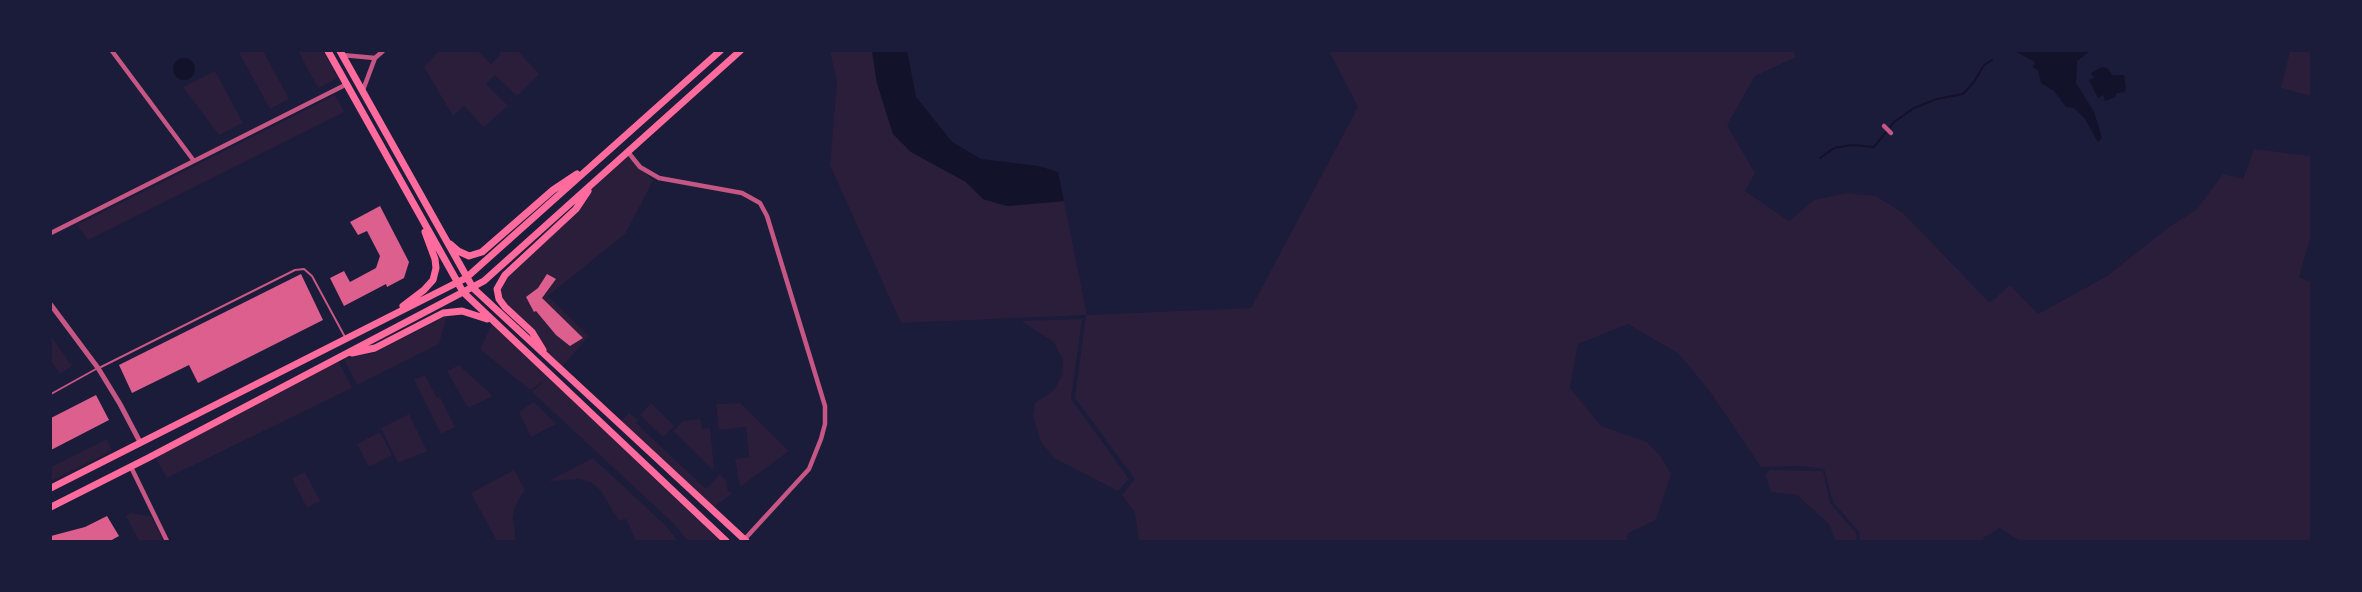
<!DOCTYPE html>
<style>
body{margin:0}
#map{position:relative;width:2362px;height:592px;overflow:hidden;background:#1b1b3a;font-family:Commissioner,sans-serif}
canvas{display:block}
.frame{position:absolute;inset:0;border:52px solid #1b1b3a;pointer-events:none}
</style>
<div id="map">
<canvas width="2362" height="592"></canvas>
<div class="frame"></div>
</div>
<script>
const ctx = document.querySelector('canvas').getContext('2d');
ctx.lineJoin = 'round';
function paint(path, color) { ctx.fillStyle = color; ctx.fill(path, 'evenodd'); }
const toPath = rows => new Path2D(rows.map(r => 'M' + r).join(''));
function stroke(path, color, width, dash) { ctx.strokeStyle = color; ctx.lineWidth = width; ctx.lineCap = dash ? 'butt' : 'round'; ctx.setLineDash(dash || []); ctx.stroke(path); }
const green = toPath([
 [238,51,263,51,289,99,270,109],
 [298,51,323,51,338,78,318,88],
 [436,51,478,51,491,64,501,54,498,51,520,51,519,52,539,74,517,96,495,75,486,84,508,106,484,127,464,106,453,116,424,67,437,53],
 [830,51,872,51,877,83,893,134,911,152,966,182,983,199,1007,206,1064,201,1087,315,1251,308,1358,107,1329,51,1793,51,1796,57,1755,76,1727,125,1755,173,1745,191,1789,221,1814,200,1847,193,1876,196,1903,213,1990,303,2010,285,2038,314,2107,276,2169,227,2197,209,2223,174,2243,179,2254,149,2311,156,2311,236,2299,277,2311,282,2311,541,2020,541,2000,528,1983,538,1983,541,1860,541,1859,532,1833,502,1824,469,1801,466,1761,467,1711,393,1679,354,1628,324,1578,344,1570,388,1601,426,1647,442,1660,455,1671,474,1656,520,1628,533,1627,541,1139,541,1135,513,1122,495,1135,479,1075,398,1086,315,901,323,830,165,837,82],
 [2290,51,2311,51,2311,96,2281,88],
 [215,71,243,123,219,135,183,87],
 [335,95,344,112,88,240,77,225],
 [628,152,653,181,625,234,548,296,589,336,560,369,549,359,532,332,500,299,501,281,576,209,597,179],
 [447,316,439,344,357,385,344,359,374,353],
 [1082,319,1071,399,1129,479,1118,491,1054,458,1041,442,1033,416,1035,403,1054,390,1062,375,1063,360,1054,342,1021,321],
 [492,324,567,395,720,541,688,541,673,523,532,392,545,380,530,390,480,349],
 [51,336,72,366,60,374,51,361],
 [338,360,352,388,167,478,155,457],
 [459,365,493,396,468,408,447,371],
 [425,375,437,398,440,397,455,427,441,434,414,380],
 [534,402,556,424,531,437,519,412],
 [651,403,674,426,663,437,640,415],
 [740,403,789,451,740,487,735,459,749,457,746,427,719,430,716,404],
 [629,413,638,420,636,423,706,489,720,474,726,480,727,489,732,494,712,508,620,422],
 [409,414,427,451,398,463,381,428],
 [700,419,702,429,710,428,714,467,712,469,673,431,683,421],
 [380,432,392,455,369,467,357,444],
 [107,439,112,451,51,481,51,467],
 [593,458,666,526,678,541,636,541,626,519,619,521,601,491,592,483,580,479,548,481],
 [514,470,525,490,515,506,513,518,516,541,497,541,471,493],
 [1770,470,1823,471,1830,503,1856,533,1857,541,1836,541,1829,524,1797,495,1771,492,1765,474],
 [305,472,320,501,307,508,292,478],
 [131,513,151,516,163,541,139,541,126,516]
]);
const water = toPath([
 [872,51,907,51,916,97,952,142,981,159,1038,166,1058,172,1064,201,1007,206,983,199,966,182,911,152,893,134,877,83],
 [2015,51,2090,51,2077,61,2076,83,2094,112,2102,138,2098,142,2085,119,2074,108,2066,107,2054,91,2041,83,2038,70,2033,67,2035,62],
 '173 69a11 11 0 1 1 22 0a11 11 0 1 1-22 0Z',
 [2102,67,2107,68,2112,75,2124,75,2126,88,2125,92,2117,93,2115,97,2105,101,2103,95,2098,98,2089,80,2094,78,2091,73]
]);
const stream = toPath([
 [1820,158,1834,148,1852,145,1874,147,1894,122,1914,108,1937,99,1963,94,1974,82,1984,65,1992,60]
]);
const building = toPath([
 [380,206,409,262,404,278,387,287,386,284,344,306,330,278,344,271,350,282,376,268,380,256,367,231,358,235,350,222],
 [301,274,323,320,198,383,189,365,132,393,119,365],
 [547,274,556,279,542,298,583,338,570,346,556,335,536,311,534,312,526,297,538,288],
 [96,395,109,420,51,450,51,418],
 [107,516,119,536,110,541,51,541,51,536,85,527]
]);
const service = toPath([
 [101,367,295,270,304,269,312,276,345,337],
 [51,394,96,369]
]);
const minor = toPath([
 [112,51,194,161],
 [342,55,375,58],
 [363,90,375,58,383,51],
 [1884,126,1891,133],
 [628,152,640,167,659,178,742,193,760,203,767,216,825,406,825,424,821,439,809,469,743,541],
 [51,233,347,84],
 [131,467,167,541]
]);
const tertiary = toPath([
 [51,305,98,368,120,404,140,442]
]);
const primary = toPath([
 [328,51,463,292,726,541],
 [340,51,473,288,746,541],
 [450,244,458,251,469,256,482,252,553,190,577,174],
 [403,306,424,290,433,280,436,268,435,259,425,232],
 [543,350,532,332,505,307,499,299,497,289,505,275,576,209,588,191],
 [352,353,375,348,443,313,462,311,487,319],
 [51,488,466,278,720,51],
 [51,507,148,458,484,281,740,51]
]);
paint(green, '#2a1e3b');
paint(water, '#12122b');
stroke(stream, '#12122b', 2);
paint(building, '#dd5f8e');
stroke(service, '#c65784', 2);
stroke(minor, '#c65784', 4.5);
stroke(tertiary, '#c65784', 5);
stroke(primary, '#ff6b9d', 7);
</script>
